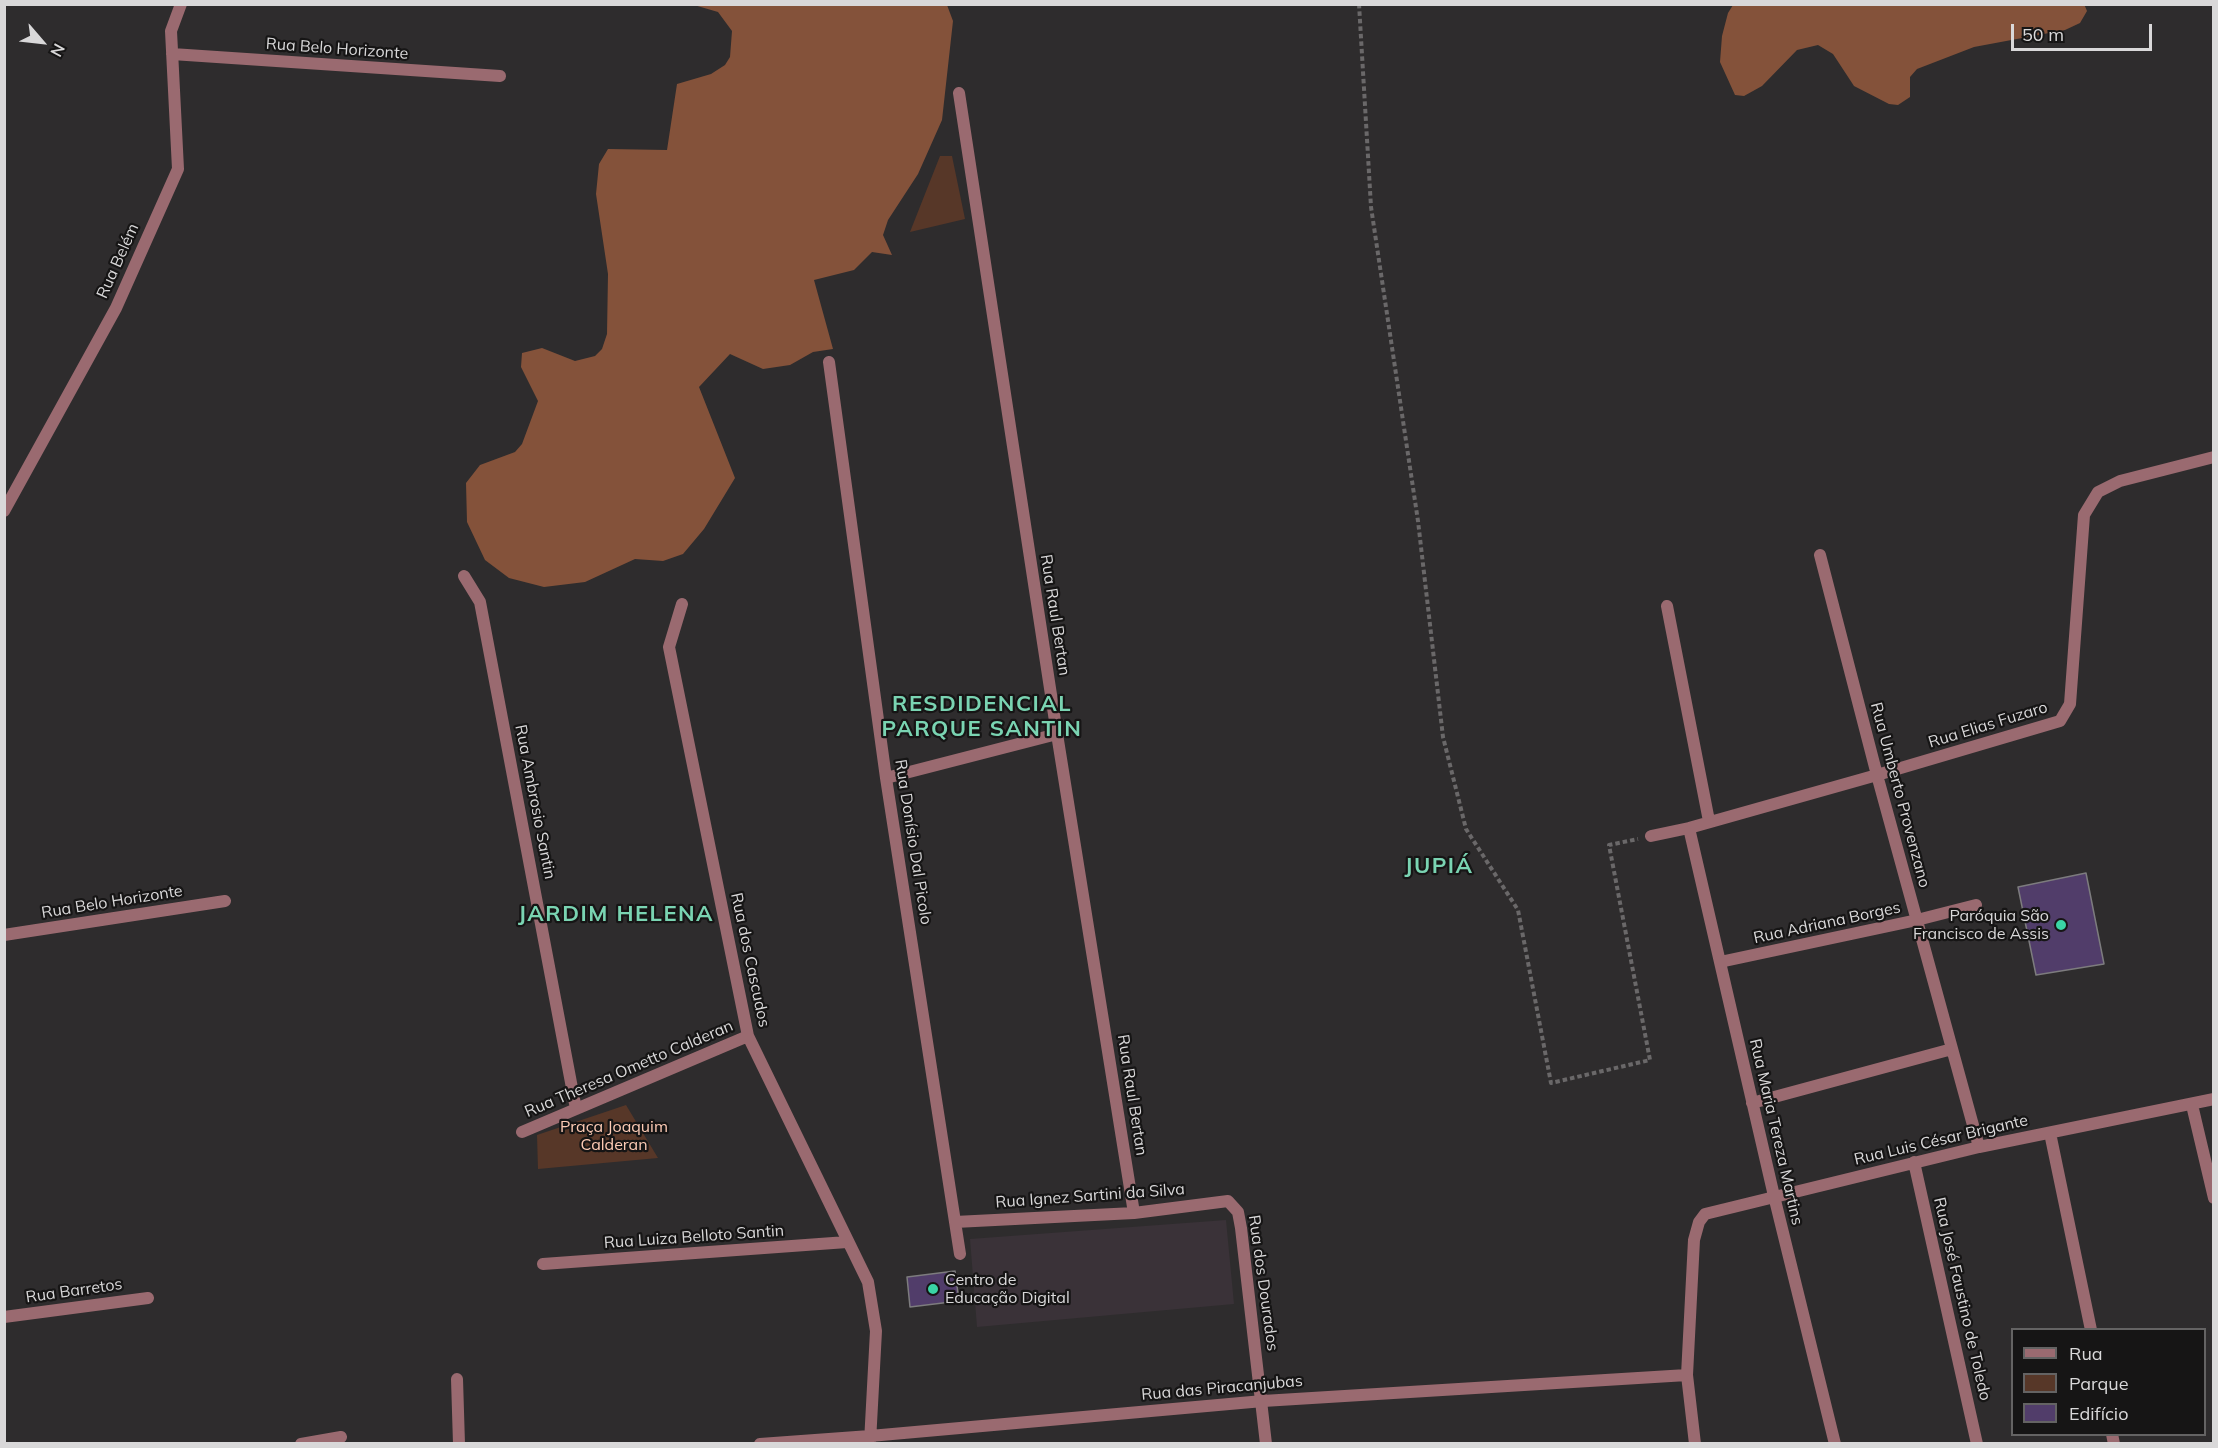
<!DOCTYPE html>
<meta charset="utf-8">
<style>
body{margin:0}
#map{position:relative;width:2218px;height:1448px;overflow:hidden;background:#2e2c2d;font-family:Mulish,sans-serif}
canvas{display:block}
.frame{position:absolute;inset:0;border:6px solid #d9d8d9;pointer-events:none}
.legend{position:absolute;left:2011px;top:1328px;width:195px;height:108px;box-sizing:border-box;background:#161515;border:2px solid #646363;margin:0;padding:8px 10px;list-style:none;font-size:18px;color:#d9d8d9}
.legend li{display:flex;align-items:center;gap:12px;height:30px}
.legend b{width:30px;border:2px solid #646363}
.north{position:absolute;left:12px;top:12px;width:60px;height:60px;-webkit-text-stroke:4px #161515;paint-order:stroke;rotate:118deg;font-size:16px;font-weight:700;line-height:24px;text-align:center;color:#d9d8d9}
.north::after{content:'';display:block;margin:auto;width:21px;height:27px;background:#d9d8d9;clip-path:polygon(50% 0,100% 100%,50% 72%,0 100%)}
.scale{position:absolute;left:2011px;top:24px;width:141px;height:27px;box-sizing:border-box;border:3px solid #d9d8d9;border-top:0;padding-left:8px;font-size:18px;line-height:21px;white-space:nowrap;color:#d9d8d9;-webkit-text-stroke:4px #161515;paint-order:stroke}
</style>
<div id="map">
<canvas width="2218" height="1448"></canvas>
<div class="frame"></div>
<ul class="legend">
<li><b style="height:8px;background:#9a6a70"></b>Rua</li>
<li><b style="height:16px;background:#573728"></b>Parque</li>
<li><b style="height:16px;background:#513d6a"></b>Edifício</li>
</ul>
<div class="north">N</div>
<div class="scale">50 m</div>
</div>
<script>
const ctx = document.querySelector('canvas').getContext('2d');
ctx.lineJoin = 'round';
function paint(path, color) { ctx.fillStyle = color; ctx.fill(path, 'evenodd'); }
const toPath = rows => new Path2D(rows.map(r => 'M' + r).join(''));
function stroke(path, color, width, dash) { ctx.strokeStyle = color; ctx.lineWidth = width; ctx.lineCap = dash ? 'butt' : 'round'; ctx.setLineDash(dash || []); ctx.stroke(path); }
function drawText(font, color, halo, rows, align = 'center') {
  ctx.font = font + ' Mulish,sans-serif'; ctx.lineWidth = 4.5; ctx.setLineDash([]); ctx.textBaseline = 'middle'; ctx.strokeStyle = halo; ctx.fillStyle = color; for (const [text, x, y, turn = 0] of rows) {
    ctx.save(); ctx.translate(x, y); ctx.rotate((+turn || 0) * Math.PI / 180); ctx.textAlign = isNaN(turn) ? turn : align; if (halo) ctx.strokeText(text, 0, 0); ctx.fillText(text, 0, 0); ctx.restore();
  }
}
const built = toPath([
 [1226,1220,1234,1304,977,1327,970,1239]
]);
const green = toPath([
 [940,156,952,156,965,219,910,232],
 [626,1105,658,1158,538,1169,537,1135]
]);
const forest = toPath([
 [2084,4,2087,11,2080,23,2065,30,1974,47,1917,69,1910,77,1910,97,1898,105,1889,104,1854,86,1833,54,1818,45,1797,50,1762,86,1744,96,1735,95,1720,62,1722,36,1728,13,1733,5],
 [694,5,947,5,953,21,942,120,918,174,888,220,883,235,892,255,872,252,854,270,814,280,833,349,813,352,790,365,763,369,730,354,699,387,735,478,704,529,683,554,663,561,635,559,585,582,544,587,509,578,485,560,467,522,466,483,480,465,515,452,522,444,538,401,521,367,522,353,542,348,575,361,595,356,602,349,607,334,608,274,596,194,599,164,608,149,667,150,677,84,711,74,725,65,730,57,732,31,718,12]
]);
const building = toPath([
 [2086,873,2104,964,2036,975,2018,887,2086,873],
 [955,1271,959,1301,910,1307,907,1277,955,1271]
]);
const path = toPath([
 [1359,4,1371,207,1418,521,1443,737,1466,829,1518,910,1551,1083,1650,1060,1609,845,1638,839]
]);
const street = toPath([
 [172,54,500,76],
 [959,93,1057,734,1134,1213],
 [829,362,886,778,960,1254],
 [4,511,116,308,178,169,171,31,181,4],
 [1820,555,1877,775,1979,1147],
 [464,576,480,602,576,1109],
 [682,604,669,647,748,1036,868,1282,876,1331,870,1442],
 [1667,606,1709,821],
 [886,778,1057,734],
 [1689,828,1774,1196,1835,1444],
 [1651,836,1689,828,1877,775,2060,721,2070,704,2084,515,2098,492,2120,481,2214,457],
 [4,935,225,901],
 [1720,962,1917,920,1976,905],
 [1752,1103,1952,1049],
 [2192,1105,2214,1198],
 [522,1132,748,1036],
 [2050,1133,2091,1330],
 [1914,1162,1977,1444],
 [955,1222,1134,1213,1228,1201,1238,1212,1241,1228,1266,1444],
 [543,1264,847,1242],
 [4,1317,148,1298],
 [457,1379,459,1444],
 [2112,1434,2114,1444],
 [301,1444,341,1437],
 [760,1444,870,1436,1263,1401,1687,1375],
 [1695,1444,1687,1375,1694,1240,1699,1222,1705,1214,1979,1147,2214,1099]
]);
const markers = [
 [2061,925,6,"#3ad4a5"],
 [933,1289,6,"#3ad4a5"]
];
const streetNames = [
 ["Rua Belo Horizonte",337,49,4],
 ["Rua Belém",118,261,-66],
 ["Rua Raul Bertan",1055,615,81],
 ["Rua Elias Fuzaro",1988,725,-17],
 ["Rua Umberto Provenzano",1900,795,75],
 ["Rua Ambrosio Santin",535,802,79],
 ["Rua Donísio Dal Picolo",913,842,81],
 ["Rua Belo Horizonte",112,902,-9],
 ["Rua Adriana Borges",1827,923,-12],
 ["Rua dos Cascudos",750,960,78],
 ["Rua Theresa Ometto Calderan",629,1069,-23],
 ["Rua Raul Bertan",1132,1095,81],
 ["Rua Maria Tereza Martins",1776,1132,77],
 ["Rua Luis César Brigante",1941,1140,-13],
 ["Rua Ignez Sartini da Silva",1090,1196,-4],
 ["Rua Luiza Belloto Santin",694,1237,-4],
 ["Rua dos Dourados",1263,1283,82],
 ["Rua Barretos",74,1291,-8],
 ["Rua José Faustino de Toledo",1962,1299,77],
 ["Rua das Piracanjubas",1222,1388,-5]
];
const poiNames = [
 ["Paróquia São",2049,916],
 ["Francisco de Assis",2049,934],
 ["Centro de",945,1280,"left"],
 ["Educação Digital",945,1298,"left"]
];
const parkNames = [
 ["Praça Joaquim",614,1127],
 ["Calderan",614,1145]
];
const districtNames = [
 ["RESDIDENCIAL",982,704],
 ["PARQUE SANTIN",982,729],
 ["JUPIÁ",1439,866],
 ["JARDIM HELENA",616,914]
];
paint(built, '#3a3238');
paint(green, '#573728');
paint(forest, '#84523a');
paint(building, '#513d6a');
stroke(building, '#7d7c7e', 1.5);
stroke(path, '#6a6869', 4, [4.5, 3]);
stroke(street, '#9a6a70', 12);
for (const [x, y, r, color] of markers) { const dot = new Path2D(); dot.arc(x, y, r, 0, 2 * Math.PI); ctx.fillStyle = color; ctx.fill(dot); stroke(dot, '#161515', 2); }
drawText('16px', '#d9d8d9', '#161515', streetNames);
drawText('16px', '#d9d8d9', '#161515', poiNames, 'right');
drawText('16px', '#fdcbb5', '#161515', parkNames);
ctx.letterSpacing = '1.5px';
drawText('bold 22px', '#7ad4b2', '#161515', districtNames);
ctx.letterSpacing = '0px';
</script>
